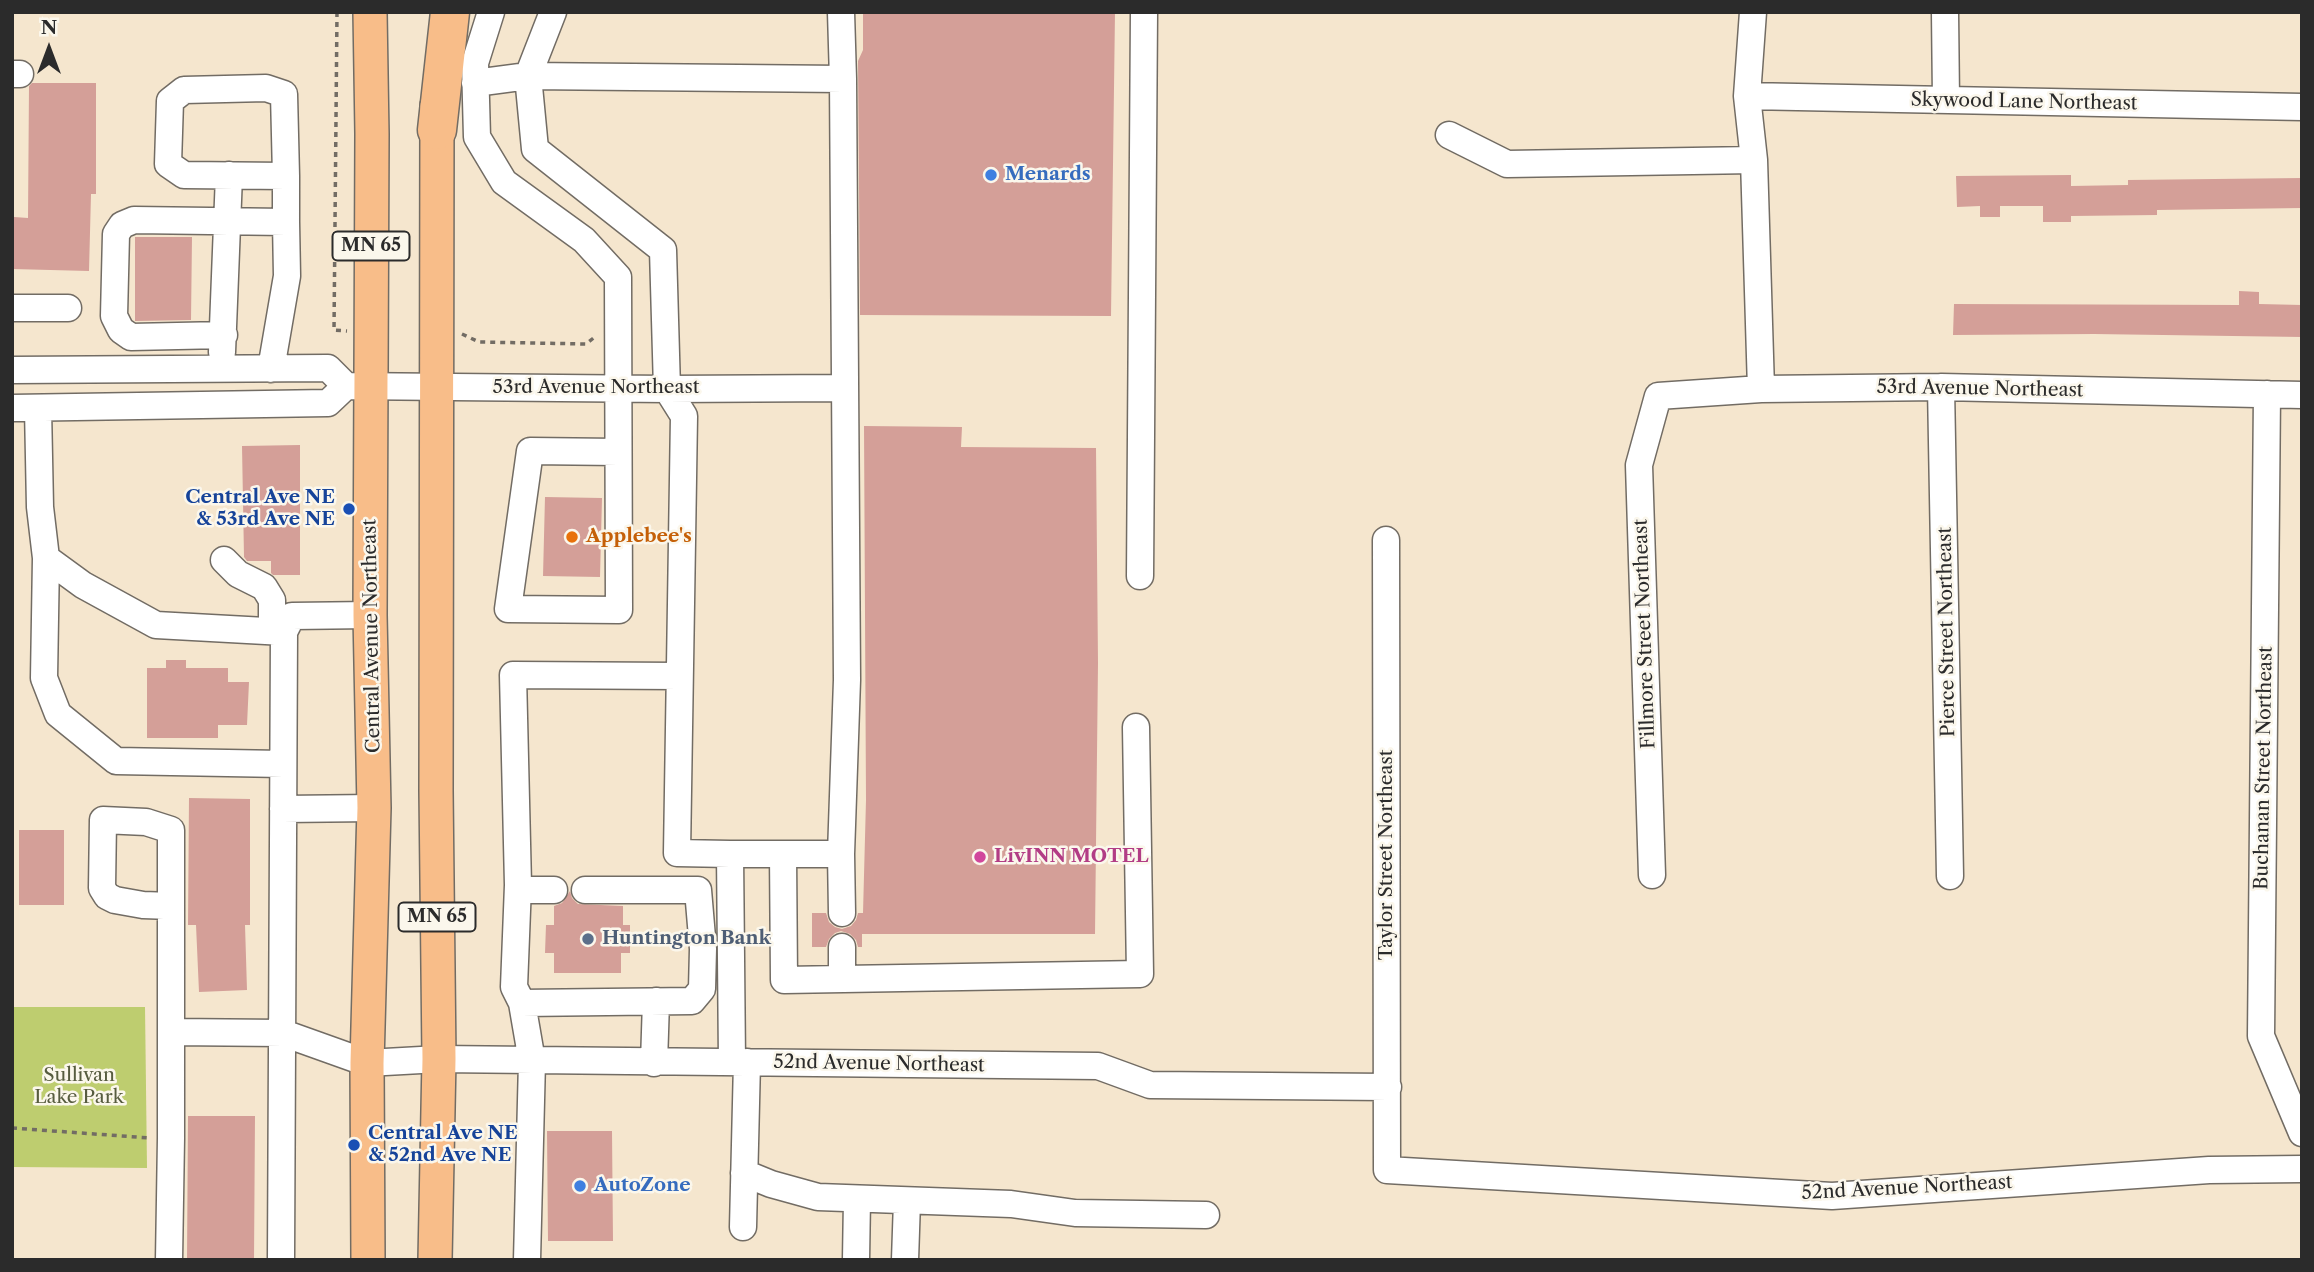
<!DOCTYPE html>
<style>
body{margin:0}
#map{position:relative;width:2314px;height:1272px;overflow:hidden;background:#f5e6ce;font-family:"Libre Caslon Text",serif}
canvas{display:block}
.frame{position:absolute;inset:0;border:14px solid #2b2b2b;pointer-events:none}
.north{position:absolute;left:14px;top:14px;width:70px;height:70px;-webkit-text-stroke:5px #fbf7ec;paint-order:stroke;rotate:0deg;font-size:19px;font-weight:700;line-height:28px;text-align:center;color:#2b2b2b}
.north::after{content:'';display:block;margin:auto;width:24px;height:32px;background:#2b2b2b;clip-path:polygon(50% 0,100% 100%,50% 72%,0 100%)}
</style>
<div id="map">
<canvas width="2314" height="1272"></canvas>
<div class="frame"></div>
<div class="north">N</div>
</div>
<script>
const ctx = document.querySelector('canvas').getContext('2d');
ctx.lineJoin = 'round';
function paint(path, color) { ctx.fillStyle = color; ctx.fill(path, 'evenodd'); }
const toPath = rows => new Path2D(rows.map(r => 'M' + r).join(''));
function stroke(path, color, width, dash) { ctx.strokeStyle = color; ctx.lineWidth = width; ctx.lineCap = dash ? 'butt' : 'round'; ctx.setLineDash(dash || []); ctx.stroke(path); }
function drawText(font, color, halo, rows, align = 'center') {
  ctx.font = font + ' "Libre Caslon Text",serif'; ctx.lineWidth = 5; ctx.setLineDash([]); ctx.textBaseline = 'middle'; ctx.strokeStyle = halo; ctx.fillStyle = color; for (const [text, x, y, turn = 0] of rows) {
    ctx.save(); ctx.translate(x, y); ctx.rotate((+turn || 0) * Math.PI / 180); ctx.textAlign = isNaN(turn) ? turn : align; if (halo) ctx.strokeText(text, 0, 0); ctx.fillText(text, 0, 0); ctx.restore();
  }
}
const green = toPath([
 [12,1007,145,1007,147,1168,12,1167]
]);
const building = toPath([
 [863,12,1115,12,1111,316,860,315,858,61,863,50],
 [32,83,96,83,96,194,91,194,89,271,12,269,14,217,28,218,29,86],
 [2071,175,2071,186,2128,185,2128,180,2302,178,2302,208,2157,210,2157,215,2071,216,2071,222,2043,222,2043,206,2000,206,2000,217,1980,217,1980,206,1957,207,1956,176],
 [135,237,192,237,191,320,135,321],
 [2239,291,2259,292,2259,304,2302,305,2302,337,2094,334,1953,335,1954,304,2239,305],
 [864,426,962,427,961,447,1096,448,1098,663,1095,934,862,934,862,947,858,947,856,940,850,934,841,931,835,933,829,939,826,947,812,947,812,913,826,913,829,922,835,927,842,929,851,926,856,920,858,913,863,913,866,800],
 [300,445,300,575,273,575,271,573,271,561,247,561,244,557,242,446],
 [545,497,602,498,600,577,543,576],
 [166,660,186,660,186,668,228,668,228,682,249,682,247,725,218,725,218,738,147,738,147,668,166,668],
 [189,798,250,799,250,925,245,925,247,990,199,992,196,925,188,925],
 [19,830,64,830,64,905,19,905],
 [570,891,572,898,578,904,623,906,623,925,630,925,630,953,621,953,621,973,554,973,554,953,545,953,546,925,554,925,554,906,562,903],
 [188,1116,255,1116,254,1260,187,1260],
 [547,1131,612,1131,613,1241,548,1241]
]);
const path = toPath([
 [337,12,334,330,347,331],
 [462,334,479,342,586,344,596,336],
 [12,1128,150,1138]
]);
const minor = toPath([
 [491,12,475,63,477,137,504,182,584,240,618,277,619,610,508,609,530,451,618,452],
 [553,12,528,76,535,149,663,250,667,389,684,416,677,853,730,854],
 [1753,12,1747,96,1754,160,1761,389],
 [1945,12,1946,100],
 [12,74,20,74],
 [475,83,528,76,843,79,841,12],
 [1747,96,2302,107],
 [1449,135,1507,164,1754,160],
 [12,308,68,308],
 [224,335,131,337,121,330,114,316,116,234,122,225,134,220,286,222],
 [222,352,229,175],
 [271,369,287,276,286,222,286,176,284,94,266,88,184,90,170,101,168,164,184,175,286,176],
 [12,370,328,368,346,386],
 [1941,387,1950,876],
 [2267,394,2261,1036,2302,1133],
 [12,408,328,403,346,386,667,389,845,388],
 [38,408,40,507,46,558,83,585,156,625,284,632,281,1260],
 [1386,540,1387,1170,1832,1196,2209,1170,2302,1169],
 [46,558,44,678,58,714,116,761,283,764],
 [224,560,238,574,264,587,272,600,272,631],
 [1140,576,1144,12],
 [284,632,292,616,370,615],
 [283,809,374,808],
 [783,854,784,980,1140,974,1136,727],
 [1652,875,1639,465,1658,396,1761,389,1941,387,2302,395],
 [518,890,554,890],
 [842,913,841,854,847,680,843,79],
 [842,947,842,979],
 [522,1003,692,1001,702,989,703,949,698,890,585,890],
 [171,1032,283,1033,367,1063,439,1059,1098,1066,1150,1085,1388,1087],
 [732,1062,730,854,841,854],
 [654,1063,656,1001],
 [744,1173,771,1184,818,1197,1011,1204,1075,1213,1206,1215],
 [743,1227,747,1062],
 [169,1260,171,1138,171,830,146,822,103,820,102,888,107,896,115,900,143,905,171,906],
 [527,1260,532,1061,522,1003,514,987,518,885,513,675,679,676],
 [856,1260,857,1199],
 [905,1260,907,1201]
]);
const major = toPath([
 [368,1260,367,1063,374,808,370,615,372,134,370,12],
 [435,1260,439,1059,436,790,437,106]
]);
const highway = toPath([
 [437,130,450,12]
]);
const markers = [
 [991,175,7,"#3f7fe0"],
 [349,509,7,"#1a4fb4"],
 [572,537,7,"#e8710a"],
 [980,857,7,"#d1479c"],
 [588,939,7,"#5c6f8a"],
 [354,1145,7,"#1a4fb4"],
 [580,1186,7,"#3f7fe0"]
];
const shields = [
 [371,246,77],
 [437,917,77]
];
const shieldNames = [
 ["MN 65",371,246],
 ["MN 65",437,917]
];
const streetNames = [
 ["Skywood Lane Northeast",2024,102,1],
 ["53rd Avenue Northeast",596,388],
 ["53rd Avenue Northeast",1980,389,1],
 ["Pierce Street Northeast",1947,632,-91],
 ["Fillmore Street Northeast",1645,634,-92],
 ["Central Avenue Northeast",372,636,-91],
 ["Buchanan Street Northeast",2264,768,-89],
 ["Taylor Street Northeast",1387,855,-90],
 ["52nd Avenue Northeast",879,1064,1],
 ["52nd Avenue Northeast",1907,1188,-3]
];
const shopNames = [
 ["Menards",1005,175],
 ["AutoZone",594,1186]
];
const transitNames = [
 ["Central Ave NE",335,498],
 ["& 53rd Ave NE",335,520],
 ["Central Ave NE",368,1134,"left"],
 ["& 52nd Ave NE",368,1156,"left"]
];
const foodNames = [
 ["Applebee's",586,537]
];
const hotelNames = [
 ["LivINN MOTEL",994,857]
];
const serviceNames = [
 ["Huntington Bank",602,939]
];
const parkNames = [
 ["Sullivan",79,1076],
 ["Lake Park",79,1098]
];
paint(green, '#becd6f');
paint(building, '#d49f98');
stroke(minor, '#726c64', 29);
stroke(major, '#726c64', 36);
stroke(highway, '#726c64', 41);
stroke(path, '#726c64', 3.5, [5, 5]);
stroke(minor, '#fff', 26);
stroke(major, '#f8bd89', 33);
stroke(highway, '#f8bd89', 38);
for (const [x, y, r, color] of markers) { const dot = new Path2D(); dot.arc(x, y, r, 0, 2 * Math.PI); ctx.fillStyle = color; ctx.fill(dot); stroke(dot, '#fbf7ec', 2.5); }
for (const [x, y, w] of shields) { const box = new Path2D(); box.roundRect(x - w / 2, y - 14.5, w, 29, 5); ctx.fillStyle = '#fbf7ec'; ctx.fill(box); stroke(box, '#2b2b2b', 2); }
drawText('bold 18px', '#2b2b2b', null, shieldNames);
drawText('19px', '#2b2b2b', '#fbf7ec', streetNames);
drawText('bold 19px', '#366cbe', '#fbf7ec', shopNames, 'left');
drawText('bold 19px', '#164399', '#fbf7ec', transitNames, 'right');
drawText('bold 19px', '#c56008', '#fbf7ec', foodNames, 'left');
drawText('bold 19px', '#b23c85', '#fbf7ec', hotelNames, 'left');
drawText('bold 19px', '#4e5e75', '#fbf7ec', serviceNames, 'left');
drawText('19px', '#575c3f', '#fbf7ec', parkNames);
</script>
